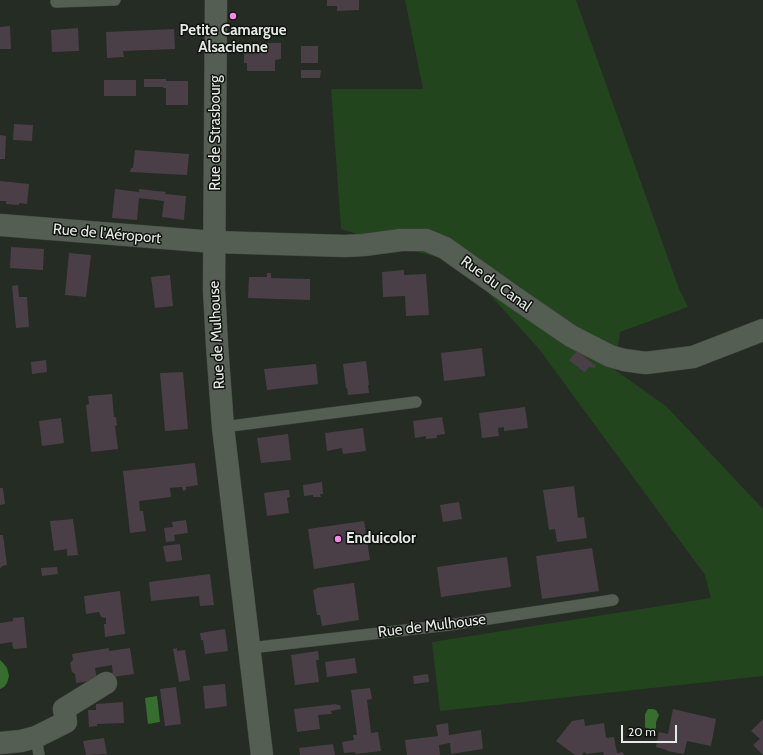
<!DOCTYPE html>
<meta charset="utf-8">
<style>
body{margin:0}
#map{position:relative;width:763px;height:755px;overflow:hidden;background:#242c23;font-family:Cabin,sans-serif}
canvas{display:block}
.scale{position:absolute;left:621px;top:725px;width:56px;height:18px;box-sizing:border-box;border:2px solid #e4eae4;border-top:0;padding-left:5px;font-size:12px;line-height:14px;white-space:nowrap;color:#e4eae4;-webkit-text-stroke:3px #10130f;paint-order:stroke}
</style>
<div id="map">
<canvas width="763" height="755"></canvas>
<div class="scale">20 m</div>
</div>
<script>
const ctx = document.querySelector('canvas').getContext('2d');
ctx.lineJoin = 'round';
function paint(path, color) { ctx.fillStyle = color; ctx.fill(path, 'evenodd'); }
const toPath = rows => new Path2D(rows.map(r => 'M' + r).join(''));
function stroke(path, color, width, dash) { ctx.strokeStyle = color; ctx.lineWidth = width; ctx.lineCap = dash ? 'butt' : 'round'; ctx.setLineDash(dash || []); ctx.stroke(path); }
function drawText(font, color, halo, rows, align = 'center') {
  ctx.font = font + ' Cabin,sans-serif'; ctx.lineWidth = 3; ctx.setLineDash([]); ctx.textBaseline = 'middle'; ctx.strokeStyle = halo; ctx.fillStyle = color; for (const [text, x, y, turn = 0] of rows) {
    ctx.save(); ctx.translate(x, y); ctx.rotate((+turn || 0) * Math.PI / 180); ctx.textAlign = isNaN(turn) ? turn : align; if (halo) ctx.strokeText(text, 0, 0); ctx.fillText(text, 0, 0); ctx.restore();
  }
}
const green = toPath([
 [405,0,576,0,679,289,688,307,620,332,615,370,666,406,763,509,763,676,440,711,432,642,711,598,705,575,539,349,462,264,392,245,341,229,331,89,423,89]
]);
const water = toPath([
 [0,660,4,664,7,668,9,676,7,683,4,687,0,689],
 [157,696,160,722,148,724,145,698],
 [648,709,653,709,656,710,659,715,656,722,656,728,653,731,654,734,649,734,648,731,645,727,645,714]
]);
const building = toPath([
 [327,0,359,0,359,10,337,11,337,6,327,6],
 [10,26,11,49,0,49,0,27],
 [78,28,79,51,52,52,51,30],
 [174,29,175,49,123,51,124,57,107,58,106,32],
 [247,43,281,43,281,59,275,60,275,71,247,71,247,63,244,63,244,51,247,51],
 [301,46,318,46,318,63,301,63],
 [301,70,321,70,320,78,301,78],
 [144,79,166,79,166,81,188,81,188,105,166,105,166,88,163,88,163,87,144,87],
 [104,80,136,80,136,96,104,96],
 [14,124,33,125,32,141,13,140],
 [0,135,6,136,5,159,0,159],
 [135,150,189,154,187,175,130,172,131,168,133,168],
 [0,181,29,184,27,204,19,203,19,205,6,204,6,201,0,201],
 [115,189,139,192,139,189,166,192,165,194,186,196,184,220,162,217,164,201,139,198,137,220,112,218],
 [11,247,44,249,43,270,10,268],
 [69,253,91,255,86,297,65,295],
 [404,270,404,275,426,274,429,315,406,316,405,296,383,297,382,272],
 [267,273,271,273,271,278,310,279,310,300,248,298,249,277,267,277],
 [170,275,173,306,155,308,151,277],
 [18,285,19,297,27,297,29,327,16,328,12,286],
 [482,348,485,376,444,381,441,353],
 [576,352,578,352,592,363,596,366,595,368,589,367,586,371,584,372,569,360],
 [46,360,47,372,32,374,31,362],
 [366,361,369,385,368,385,369,393,348,395,347,388,346,388,343,364],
 [316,364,318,384,267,390,264,369],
 [183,372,188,429,165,431,160,373],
 [112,394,114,417,116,417,117,425,115,426,118,449,91,452,86,405,89,404,88,396],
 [525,407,528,428,504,431,504,427,498,428,499,436,482,438,479,413],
 [442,417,445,434,437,435,437,438,426,439,426,436,415,438,413,421],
 [61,418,64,443,42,446,39,421],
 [363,428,366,451,343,454,342,448,327,451,325,433],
 [288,434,291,460,261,463,257,438],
 [195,463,198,485,186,487,186,490,183,491,182,487,170,488,171,497,139,501,140,511,143,511,146,531,130,533,123,471],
 [322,482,323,494,320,494,321,497,313,497,313,495,304,496,303,485],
 [574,486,578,518,584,517,587,538,557,542,555,529,549,530,543,490],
 [0,488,3,488,5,504,0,505],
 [286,490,289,490,290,497,287,498,289,513,267,516,264,493],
 [459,502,462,519,443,522,440,505],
 [73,519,78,555,67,556,67,549,54,551,50,521],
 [186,520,188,533,174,535,175,541,166,542,164,528,173,527,172,522],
 [364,521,370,560,314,569,308,529],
 [0,535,3,535,7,565,2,566,2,567,0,568],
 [180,544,182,560,166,562,163,546],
 [592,548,599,591,542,599,536,556],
 [507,557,511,587,441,597,437,567],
 [57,567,58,574,42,576,41,568],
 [210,574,214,605,200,606,199,596,151,601,149,582],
 [354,583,359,620,322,626,320,615,317,615,313,590,317,589,316,588],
 [120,591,125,634,105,637,104,624,106,624,106,618,101,617,99,612,86,614,84,596],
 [24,617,27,648,14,649,13,648,12,642,0,644,0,623,13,621,13,618],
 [225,629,228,651,205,654,203,640,201,640,200,633],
 [109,648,109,651,130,648,134,674,113,677,112,665,95,668,97,680,76,683,75,674,72,672,70,663,73,660,72,654],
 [177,648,177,651,185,650,190,680,179,682,173,649],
 [318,651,319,660,316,660,319,682,295,685,291,655],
 [355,658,357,673,327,677,325,662],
 [428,674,429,682,414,684,413,676],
 [225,684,227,706,205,709,203,686],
 [176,687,181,724,165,726,160,689],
 [370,688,372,699,367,700,371,733,378,732,381,751,356,754,355,752,344,753,342,742,354,740,353,735,357,735,351,690],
 [123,702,124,723,97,724,97,726,89,727,88,710,96,710,96,704],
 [336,704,337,705,340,705,341,709,331,711,332,714,318,715,320,729,297,732,294,709],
 [673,709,716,719,711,746,687,741,684,754,667,751,667,750,656,747,659,732,668,734],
 [584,719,585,726,604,723,606,738,614,737,617,753,623,752,624,755,604,755,603,752,587,754,584,752,582,755,575,755,556,741,572,721],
 [763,719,763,755,753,745,760,739,751,731],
 [448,723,449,735,481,730,483,749,451,754,450,743,439,745,440,755,407,755,405,740,438,736,436,725],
 [104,738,107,754,86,755,83,741],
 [333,744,335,755,300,755,299,748]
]);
const service = toPath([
 [56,2,115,0],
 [223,427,416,402],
 [250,648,449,625,613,600],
 [36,737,39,755]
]);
const minor = toPath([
 [214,242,345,246,364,245,401,240,426,240,445,248,514,297,571,336,610,356,624,360,646,363,693,357,763,330],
 [0,743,21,741,36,737,66,722,64,709,106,683]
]);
const secondary = toPath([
 [216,0,214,289,217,345,223,427,262,755],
 [0,225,214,242]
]);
const markers = [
 [233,16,4,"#fa87e8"],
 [338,539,4,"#fa87e8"]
];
const poiNames = [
 ["Petite Camargue",233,31],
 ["Alsacienne",233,48],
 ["Enduicolor",346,539,"left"]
];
const streetNames = [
 ["Rue de Strasbourg",216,133,-90],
 ["Rue de l'Aéroport",107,234,5],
 ["Rue du Canal",496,284,36],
 ["Rue de Mulhouse",217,335,-93],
 ["Rue de Mulhouse",432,626,-7]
];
paint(green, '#22451d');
paint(water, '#366e2e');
paint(building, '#4a3f47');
stroke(service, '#414740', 12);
stroke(minor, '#414740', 23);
stroke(secondary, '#414740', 23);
stroke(service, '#555e53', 11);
stroke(minor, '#555e53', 22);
stroke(secondary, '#555e53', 22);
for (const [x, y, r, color] of markers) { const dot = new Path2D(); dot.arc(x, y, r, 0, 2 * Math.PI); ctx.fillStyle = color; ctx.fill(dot); stroke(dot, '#10130f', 1.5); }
drawText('bold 15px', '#e4eae4', '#10130f', poiNames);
drawText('15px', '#e4eae4', '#10130f', streetNames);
</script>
